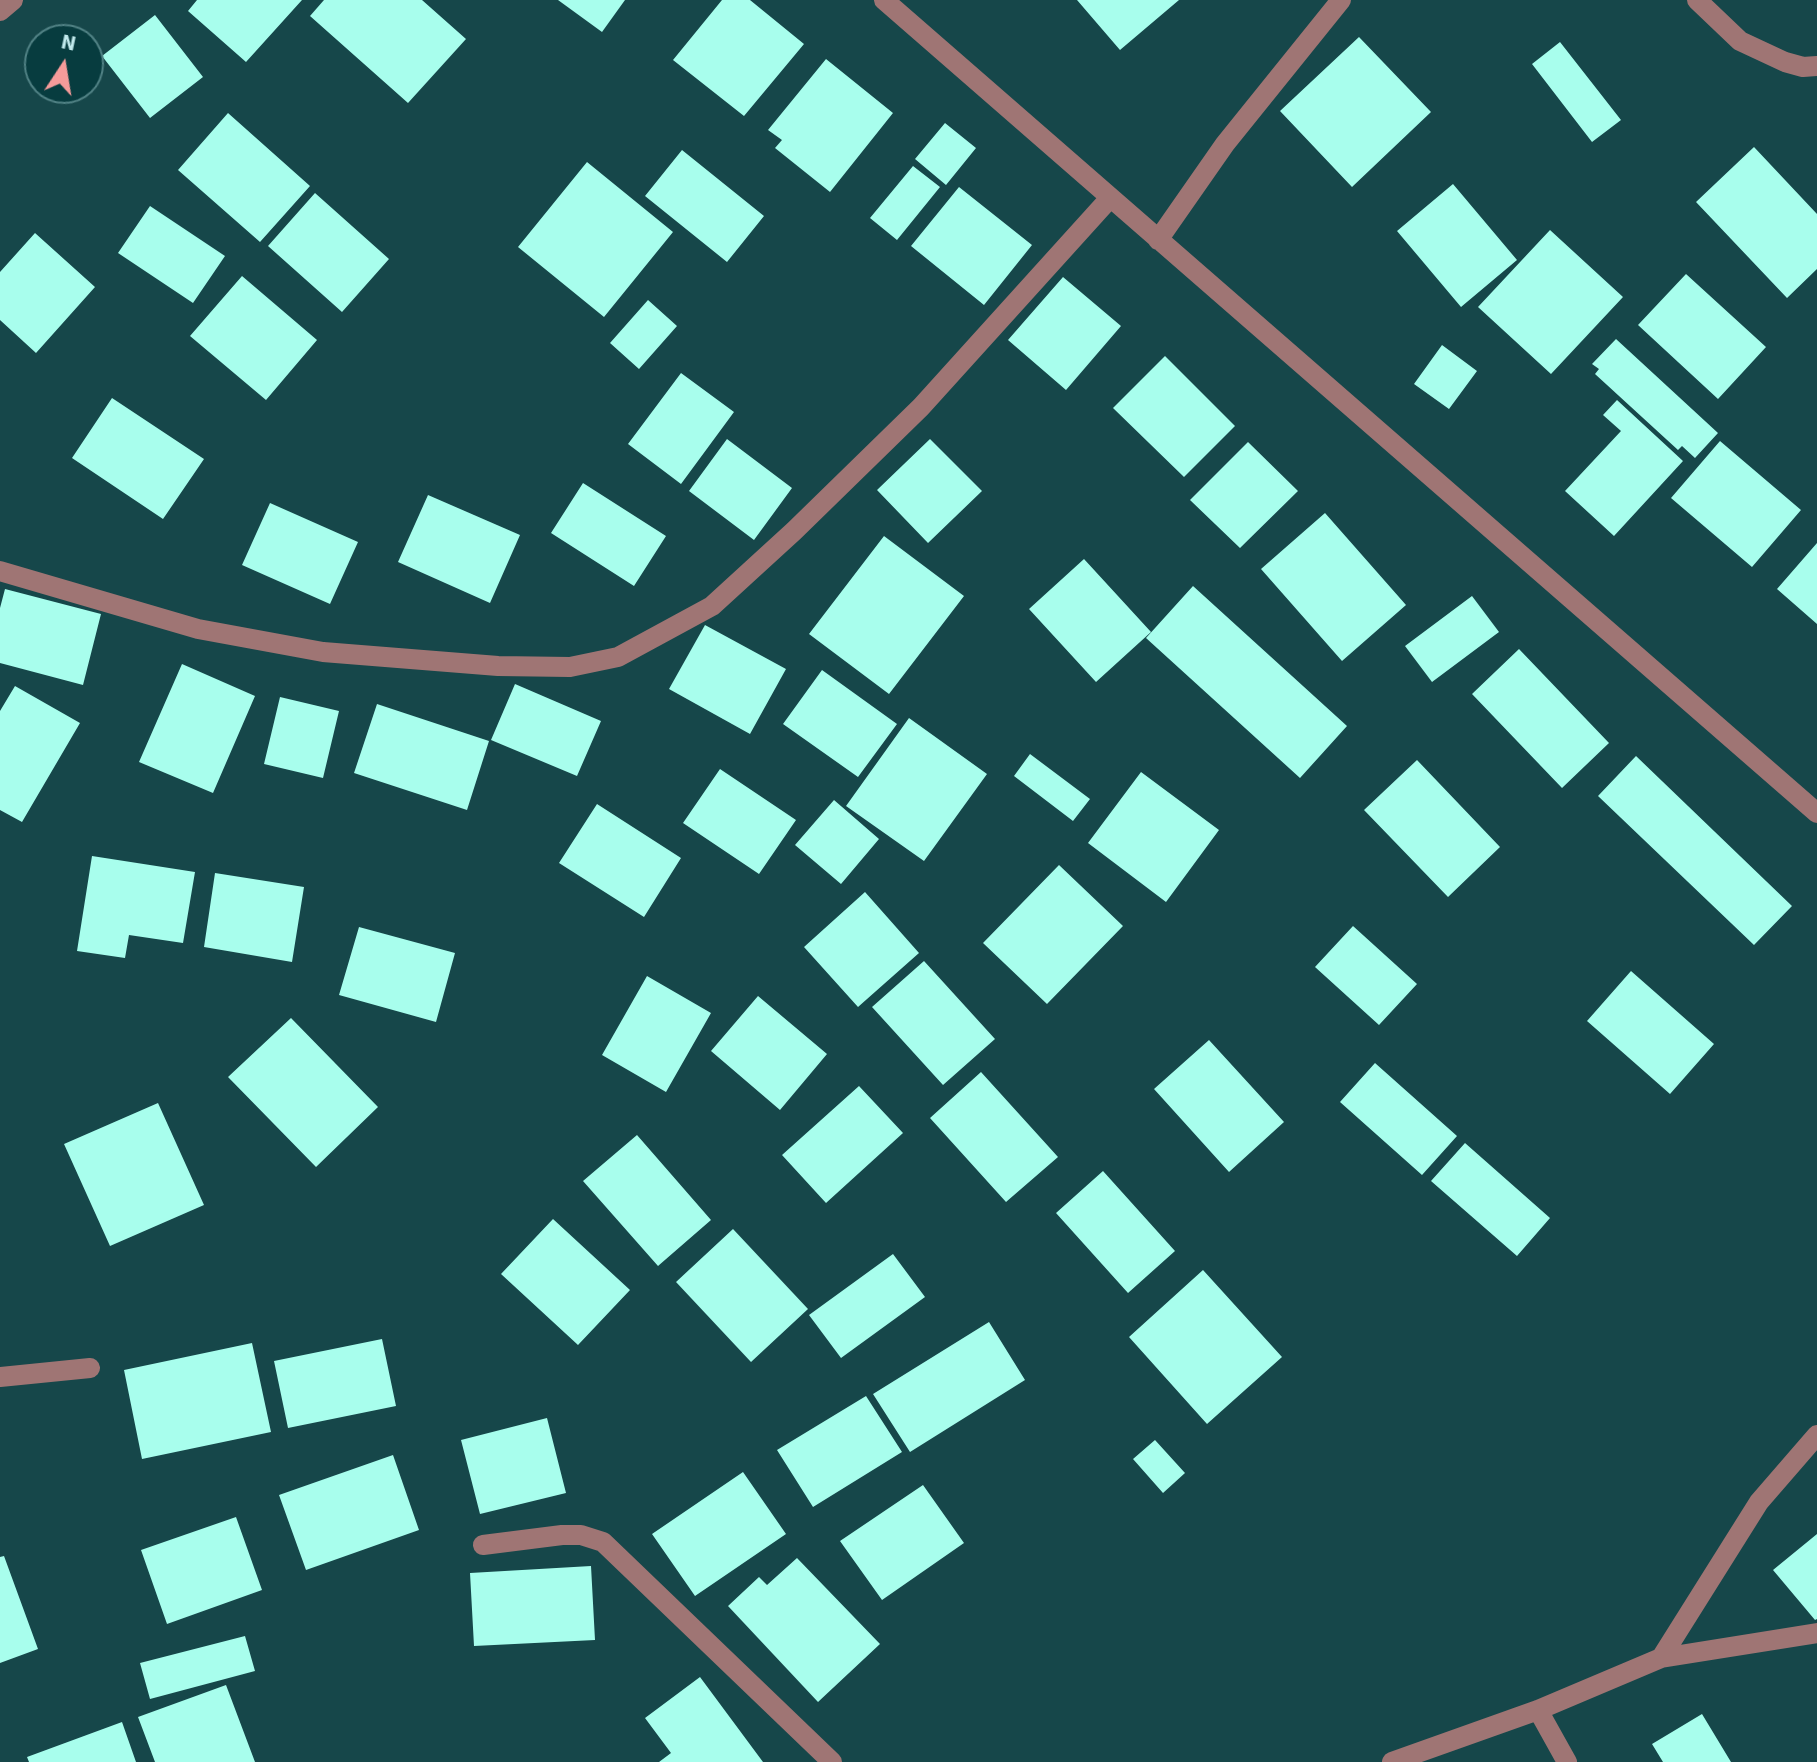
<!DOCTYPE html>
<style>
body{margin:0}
#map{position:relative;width:1817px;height:1762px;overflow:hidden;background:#16474a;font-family:"Source Sans 3",sans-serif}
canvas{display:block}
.north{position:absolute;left:24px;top:24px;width:80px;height:80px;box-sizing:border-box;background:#073c3f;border:2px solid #518285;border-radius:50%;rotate:12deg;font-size:22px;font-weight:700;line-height:32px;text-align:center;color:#c1eaed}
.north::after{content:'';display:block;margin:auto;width:28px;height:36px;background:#f59b9a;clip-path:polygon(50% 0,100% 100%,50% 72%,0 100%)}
</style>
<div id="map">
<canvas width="1817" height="1762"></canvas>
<div class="north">N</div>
</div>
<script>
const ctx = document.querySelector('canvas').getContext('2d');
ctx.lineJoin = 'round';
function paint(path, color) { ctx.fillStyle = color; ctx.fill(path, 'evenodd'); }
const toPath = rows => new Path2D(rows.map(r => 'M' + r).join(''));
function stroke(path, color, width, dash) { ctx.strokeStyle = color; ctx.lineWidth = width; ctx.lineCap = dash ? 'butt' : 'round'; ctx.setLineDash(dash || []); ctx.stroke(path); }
const building = toPath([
 [197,0,302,0,246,62,188,11],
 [324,0,422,0,466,39,408,103,310,16],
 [558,0,625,0,602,32],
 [722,0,750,0,804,44,744,116,673,60],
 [1077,0,1179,0,1120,50],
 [155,15,203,77,150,118,102,56],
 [1359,37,1431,112,1352,187,1280,111],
 [1560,42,1621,120,1592,142,1532,64],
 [826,59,893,113,830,192,775,148,782,140,768,130],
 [228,113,310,186,260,242,178,170],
 [945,123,976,148,946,185,915,159],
 [1754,147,1817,214,1817,269,1787,298,1696,202],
 [682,150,764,216,727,262,645,196],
 [587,162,673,232,604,317,518,247],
 [913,166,940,187,897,240,870,218],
 [1453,184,1517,260,1461,307,1397,231],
 [959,187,1032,245,984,305,911,246],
 [315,193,389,259,342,312,268,246],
 [150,206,225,256,193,303,118,253],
 [1550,230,1623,297,1551,374,1478,307],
 [35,233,95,287,36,353,0,320,0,272],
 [1686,274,1766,347,1718,399,1638,325],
 [242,276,317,340,266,400,190,336],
 [1063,277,1121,326,1066,390,1008,340],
 [648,300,677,326,639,369,610,343],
 [1616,339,1718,433,1695,458,1682,446,1678,450,1595,374,1599,369,1592,364],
 [1442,345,1477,371,1449,409,1414,384],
 [1165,356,1235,426,1184,477,1113,408],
 [681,373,734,412,681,484,628,444],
 [112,398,204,459,163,519,72,458],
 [1617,400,1683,461,1614,536,1565,491,1621,431,1603,415],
 [727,439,792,488,754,540,689,491],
 [930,439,982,491,928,543,877,490],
 [1720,441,1801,510,1752,567,1671,498],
 [1248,442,1298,491,1240,548,1190,500],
 [583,483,666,536,634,586,551,533],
 [428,495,520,535,490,603,398,562],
 [270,503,358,542,330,604,242,565],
 [1325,513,1406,605,1342,661,1261,569],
 [884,536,964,596,889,694,809,634],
 [1817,543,1817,624,1777,589],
 [1084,559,1151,632,1096,682,1029,609],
 [1193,586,1347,726,1300,778,1146,638],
 [5,589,101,614,83,685,0,663,0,608],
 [1472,596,1499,632,1432,682,1405,646],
 [705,625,786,669,750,734,669,689],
 [1519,649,1609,743,1562,788,1472,694],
 [182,664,255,696,213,793,139,762],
 [822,670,897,724,858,777,783,724],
 [515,684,601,721,577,776,491,740],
 [15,686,80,723,22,822,0,810,0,711],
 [280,697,339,711,323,778,264,764],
 [377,704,489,741,467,810,354,773],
 [909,718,987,774,924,861,846,806],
 [1030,754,1090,799,1073,821,1014,776],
 [1636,756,1792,906,1754,945,1598,796],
 [1417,760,1500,847,1448,897,1364,810],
 [720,769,796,820,759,874,683,823],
 [1141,772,1219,830,1166,902,1088,843],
 [834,800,879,839,841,884,795,845],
 [597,804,681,858,644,917,559,863],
 [92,856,195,872,183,943,129,935,125,958,77,951],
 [1059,865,1123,926,1047,1004,983,943],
 [215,873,304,887,292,962,204,947],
 [865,892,919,953,858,1007,804,947],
 [1353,926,1417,984,1379,1025,1315,967],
 [359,927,455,953,436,1022,339,995],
 [924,961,995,1039,943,1085,872,1007],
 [1631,971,1714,1044,1670,1094,1587,1021],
 [647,976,711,1013,666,1092,602,1055],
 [758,996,827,1054,780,1110,711,1051],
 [291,1018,378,1107,316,1167,228,1077],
 [1209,1040,1284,1122,1229,1172,1154,1089],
 [1375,1063,1457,1136,1422,1175,1340,1102],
 [981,1072,1058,1157,1006,1202,930,1118],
 [859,1086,903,1133,826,1203,782,1155],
 [158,1103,204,1205,110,1246,64,1144],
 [637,1135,711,1220,658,1266,583,1181],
 [1465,1143,1550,1218,1517,1256,1431,1181],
 [1103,1171,1175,1251,1128,1293,1056,1213],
 [553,1219,630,1290,578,1345,501,1274],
 [733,1229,808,1309,751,1362,676,1282],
 [893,1254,925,1297,841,1358,809,1315],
 [1203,1270,1282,1357,1207,1424,1129,1337],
 [989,1322,1025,1380,910,1452,873,1394],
 [382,1339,396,1406,288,1428,274,1361],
 [252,1343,271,1432,142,1459,124,1370],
 [866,1396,902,1452,813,1507,777,1450],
 [547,1418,566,1493,480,1514,461,1440],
 [1155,1440,1185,1473,1163,1493,1133,1459],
 [393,1455,419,1530,306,1570,279,1495],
 [743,1472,786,1534,695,1596,652,1534],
 [923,1485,964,1543,882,1600,840,1541],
 [236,1517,262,1590,167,1624,141,1550],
 [1817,1534,1817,1619,1815,1620,1773,1570],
 [4,1556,38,1649,0,1663,0,1557],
 [797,1558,880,1644,818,1702,728,1606,759,1577,767,1585],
 [591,1566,595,1640,474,1646,470,1573],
 [245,1636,255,1671,150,1699,140,1663],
 [700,1677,763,1762,659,1762,671,1753,645,1718],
 [226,1685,255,1762,155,1762,138,1717],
 [1702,1714,1731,1762,1663,1762,1652,1744],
 [122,1722,136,1762,29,1762,27,1757]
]);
const minor = toPath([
 [884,0,1817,813],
 [1697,0,1740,41,1785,62,1803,67,1817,66],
 [0,11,13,0],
 [1158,240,1225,144,1341,0],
 [0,571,198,629,323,652,498,666,570,667,618,657,712,606,794,531,921,407,1110,198],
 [0,1377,90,1368],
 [483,1545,562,1535,581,1535,603,1542,832,1762],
 [1661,1658,1759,1502,1817,1435],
 [1538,1710,1567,1762],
 [1392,1762,1538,1710,1661,1658,1817,1633]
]);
paint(building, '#a8feed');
stroke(minor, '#9f7574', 20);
</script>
